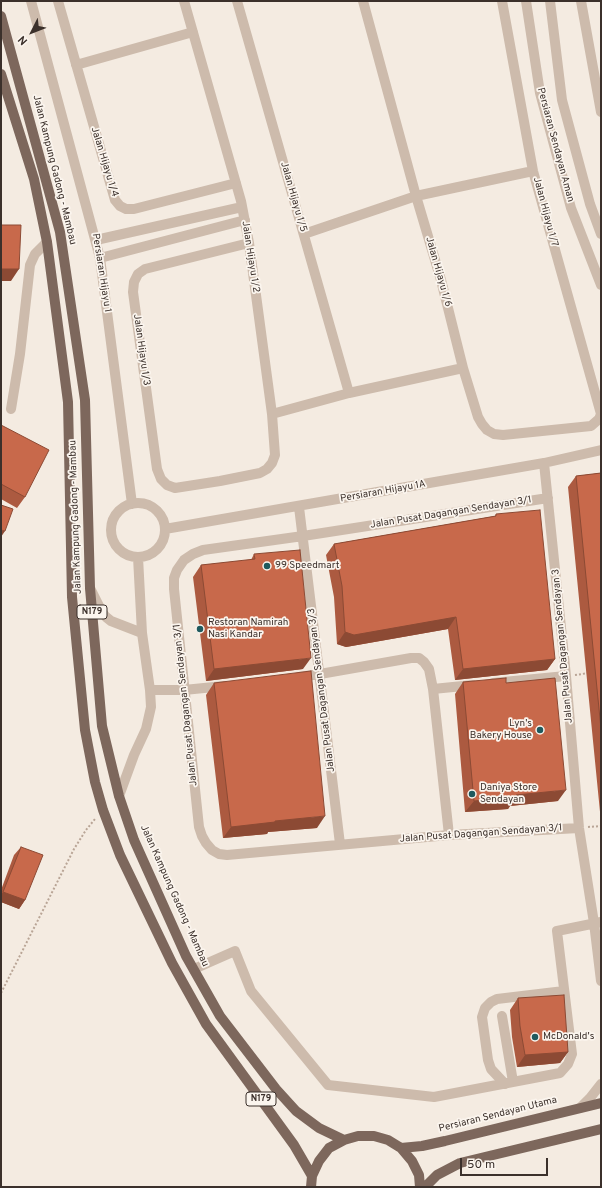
<!DOCTYPE html>
<style>
body{margin:0}
#map{position:relative;width:602px;height:1188px;overflow:hidden;background:#f4ebe1;font-family:Overpass,sans-serif}
canvas{display:block}
.frame{position:absolute;inset:0;border:2px solid #3b302b;pointer-events:none}
.north{position:absolute;left:12px;top:12px;width:40px;height:40px;-webkit-text-stroke:3px #fbf5ee;paint-order:stroke;rotate:228deg;font-size:11px;font-weight:700;line-height:16px;text-align:center;color:#3b302b}
.north::after{content:'';display:block;margin:auto;width:14px;height:18px;background:#3b302b;clip-path:polygon(50% 0,100% 100%,50% 72%,0 100%)}
.scale{position:absolute;left:460px;top:1158px;width:88px;height:18px;box-sizing:border-box;border:2px solid #3b302b;border-top:0;padding-left:5px;font-size:12px;line-height:14px;white-space:nowrap;color:#3b302b;-webkit-text-stroke:3px #fbf5ee;paint-order:stroke}
</style>
<div id="map">
<canvas width="602" height="1188"></canvas>
<div class="frame"></div>
<div class="north">N</div>
<div class="scale">50 m</div>
</div>
<script>
const ctx = document.querySelector('canvas').getContext('2d');
ctx.lineJoin = 'round';
const toPath = rows => new Path2D(rows.map(r => 'M' + r).join(''));
function stroke(path, color, width, dash) { ctx.strokeStyle = color; ctx.lineWidth = width; ctx.lineCap = dash ? 'butt' : 'round'; ctx.setLineDash(dash || []); ctx.stroke(path); }
function paint(path, color) { ctx.fillStyle = color; ctx.fill(path, 'evenodd'); }
function drawText(font, color, halo, rows, align = 'center') {
  ctx.font = font + ' Overpass,sans-serif'; ctx.lineWidth = 3.5; ctx.setLineDash([]); ctx.textBaseline = 'middle'; ctx.strokeStyle = halo; ctx.fillStyle = color; for (const [text, x, y, turn = 0] of rows) {
    ctx.save(); ctx.translate(x, y); ctx.rotate((+turn || 0) * Math.PI / 180); ctx.textAlign = isNaN(turn) ? turn : align; if (halo) ctx.strokeText(text, 0, 0); ctx.fillText(text, 0, 0); ctx.restore();
  }
}
const path = toPath([
 [575,675,589,673],
 [588,827,601,826],
 [1,993,74,849,86,830,95,819]
]);
const minor = toPath([
 [31,1,100,258,132,504],
 [58,1,115,200,120,206,126,209,134,209,236,183],
 [184,1,241,201,249,243,272,414,275,455,272,463,267,469,260,473,220,481,175,488,167,485,161,479,157,469,133,292,134,282,138,274,145,269,249,243],
 [237,1,349,393],
 [363,1,416,196,441,280,463,368,478,417,482,424,487,430,494,434,503,435,591,426,599,419,601,414,533,171,502,1],
 [526,1,540,93,571,208,601,285],
 [550,1,562,100,590,204,601,234],
 [581,1,601,112],
 [76,65,193,32],
 [304,234,416,196,533,171],
 [96,240,242,207],
 [100,258,245,220],
 [11,409,20,354,30,265,35,254,47,242],
 [272,414,349,393,463,368],
 [544,463,566,676,579,828,594,923,601,981],
 [548,498,303,536,203,550,193,554,184,560,177,570,174,578,174,589,199,827,202,836,206,843,212,850,219,854,227,855,449,835,579,828],
 '111 530a27 27 0 1 1 54 0a27 27 0 1 1-54 0Z',
 [299,507,340,844],
 [165,529,544,463,601,450],
 [90,588,102,612,106,617,111,621,142,633],
 [299,677,320,674,411,658,419,658,424,662,429,669,433,689,449,835],
 [493,683,566,676],
 [433,689,473,685],
 [150,690,184,690,224,686],
 [119,796,134,755,146,729,151,707,150,690,142,633,138,557],
 [194,969,235,951,251,991,328,1085,434,1097,560,1073,568,1064,572,1054,557,931,601,922],
 [502,1016,513,1082],
 [505,1084,491,1069,488,1060,482,1017,485,1008,491,1002,497,999,564,991],
 [580,1108,590,1098,601,1084]
]);
const major = toPath([
 [1,16,60,232,85,400,90,588,102,726,119,796,134,840,186,956,220,1016,276,1089,296,1111,319,1128,344,1140],
 [1,74,34,179,47,242,68,402,72,597,85,730,95,782,103,810,120,855,172,963,206,1024,294,1145,312,1176],
 [401,1148,422,1146,445,1141,601,1103],
 [311,1187,312,1176,319,1161,329,1148,344,1140,358,1136,374,1136,388,1140,401,1148,412,1161,419,1175,420,1187],
 [425,1187,437,1175,460,1163,601,1129]
]);
const wall = toPath([
 [1,425,25,497,17,508,1,499],
 [601,473,601,822,568,487,576,476],
 [496,514,555,659,547,670,455,680,448,629,346,647,337,644,334,597,326,555,334,544,495,516],
 [254,554,303,669,206,681,193,577,201,565,251,560],
 [463,682,506,683,558,801,510,806,508,809,465,812,455,694],
 [214,683,317,828,268,832,267,834,223,838,206,695],
 [21,847,25,900,19,909,1,902,1,890,14,855],
 [518,998,568,1052,560,1063,517,1067,512,1037,510,1010]
]);
const shadedWall = toPath([
 [1,269,19,269,11,281,1,281],
 [1,530,5,531,1,537],
 [456,617,448,629,346,647,337,644,345,632],
 [311,658,303,669,206,681,214,669],
 [555,659,547,670,455,680,463,669],
 [566,790,558,801,510,806,508,809,465,812,474,801,516,795],
 [325,816,317,828,268,832,267,834,223,838,231,827,275,821],
 [3,892,25,900,19,909,1,902,1,895],
 [568,1052,560,1063,517,1067,525,1055]
]);
const building = toPath([
 [1,225,21,225,19,269,1,269,1,225],
 [1,425,49,450,25,497,1,484,1,425],
 [601,473,601,729,576,476,601,473],
 [1,505,13,509,5,531,1,530,1,505],
 [540,510,555,659,463,669,456,617,354,635,345,632,342,586,334,544,496,516,496,514,540,510],
 [300,550,311,658,214,669,201,565,255,559,254,554,300,550],
 [311,671,325,816,275,821,275,822,231,827,214,683,311,671],
 [506,678,506,683,555,678,566,790,516,795,516,797,474,801,463,682,506,678],
 [21,847,43,855,25,900,3,892,21,847],
 [564,995,568,1052,525,1055,520,1026,518,998,564,995]
]);
const markers = [
 [267,566,4,"#1f5a5e"],
 [200,629,4,"#1f5a5e"],
 [540,730,4,"#1f5a5e"],
 [472,794,4,"#1f5a5e"],
 [535,1037,4,"#1f5a5e"]
];
const shields = [
 [92,612,30],
 [261,1099,30]
];
const shieldNames = [
 ["N179",92,612],
 ["N179",261,1099]
];
const streetNames = [
 ["Persiaran Sendayan Aman",555,145,75],
 ["Jalan Hijayu 1/4",104,162,73],
 ["Jalan Kampung Gadong - Mambau",54,170,76],
 ["Jalan Hijayu 1/5",293,197,74],
 ["Jalan Hijayu 1/7",545,212,75],
 ["Jalan Hijayu 1/2",250,257,81],
 ["Jalan Hijayu 1/6",438,272,74],
 ["Persiaran Hijayu 1",101,273,81],
 ["Jalan Hijayu 1/3",141,350,82],
 ["Persiaran Hijayu 1A",383,492,-10],
 ["Jalan Pusat Dagangan Sendayan 3/1",451,513,-9],
 ["Jalan Kampung Gadong - Mambau",76,517,-92],
 ["Jalan Pusat Dagangan Sendayan 3",563,646,-95],
 ["Jalan Pusat Dagangan Sendayan 3/3",322,690,-97],
 ["Jalan Pusat Dagangan Sendayan 3/1",186,705,-96],
 ["Jalan Pusat Dagangan Sendayan 3/1",481,834,-4],
 ["Jalan Kampung Gadong - Mambau",174,896,66],
 ["Persiaran Sendayan Utama",498,1115,-14]
];
const poiNames = [
 ["99 Speedmart",275,566],
 ["Restoran Namirah",208,623],
 ["Nasi Kandar",208,635],
 ["Lyn's",532,724,"right"],
 ["Bakery House",532,736,"right"],
 ["Daniya Store",480,788],
 ["Sendayan",480,800],
 ["McDonald's",543,1037]
];
stroke(path, '#b9a596', 2, [2, 2]);
stroke(minor, '#cdbbac', 10);
stroke(major, '#7d675c', 10);
paint(wall, '#ac5a40');
paint(shadedWall, '#8c4a34');
paint(building, '#c8694b');
stroke(building, '#8c4a34', 1);
for (const [x, y, r, color] of markers) { const dot = new Path2D(); dot.arc(x, y, r, 0, 2 * Math.PI); ctx.fillStyle = color; ctx.fill(dot); stroke(dot, '#fbf5ee', 1.5); }
for (const [x, y, w] of shields) { const box = new Path2D(); box.roundRect(x - w / 2, y - 7, w, 14, 3); ctx.fillStyle = '#fbf5ee'; ctx.fill(box); stroke(box, '#3b302b', 1); }
drawText('bold 9px', '#3b302b', null, shieldNames);
drawText('10px', '#3b302b', '#fbf5ee', streetNames);
drawText('10px', '#3b302b', '#fbf5ee', poiNames, 'left');
</script>
